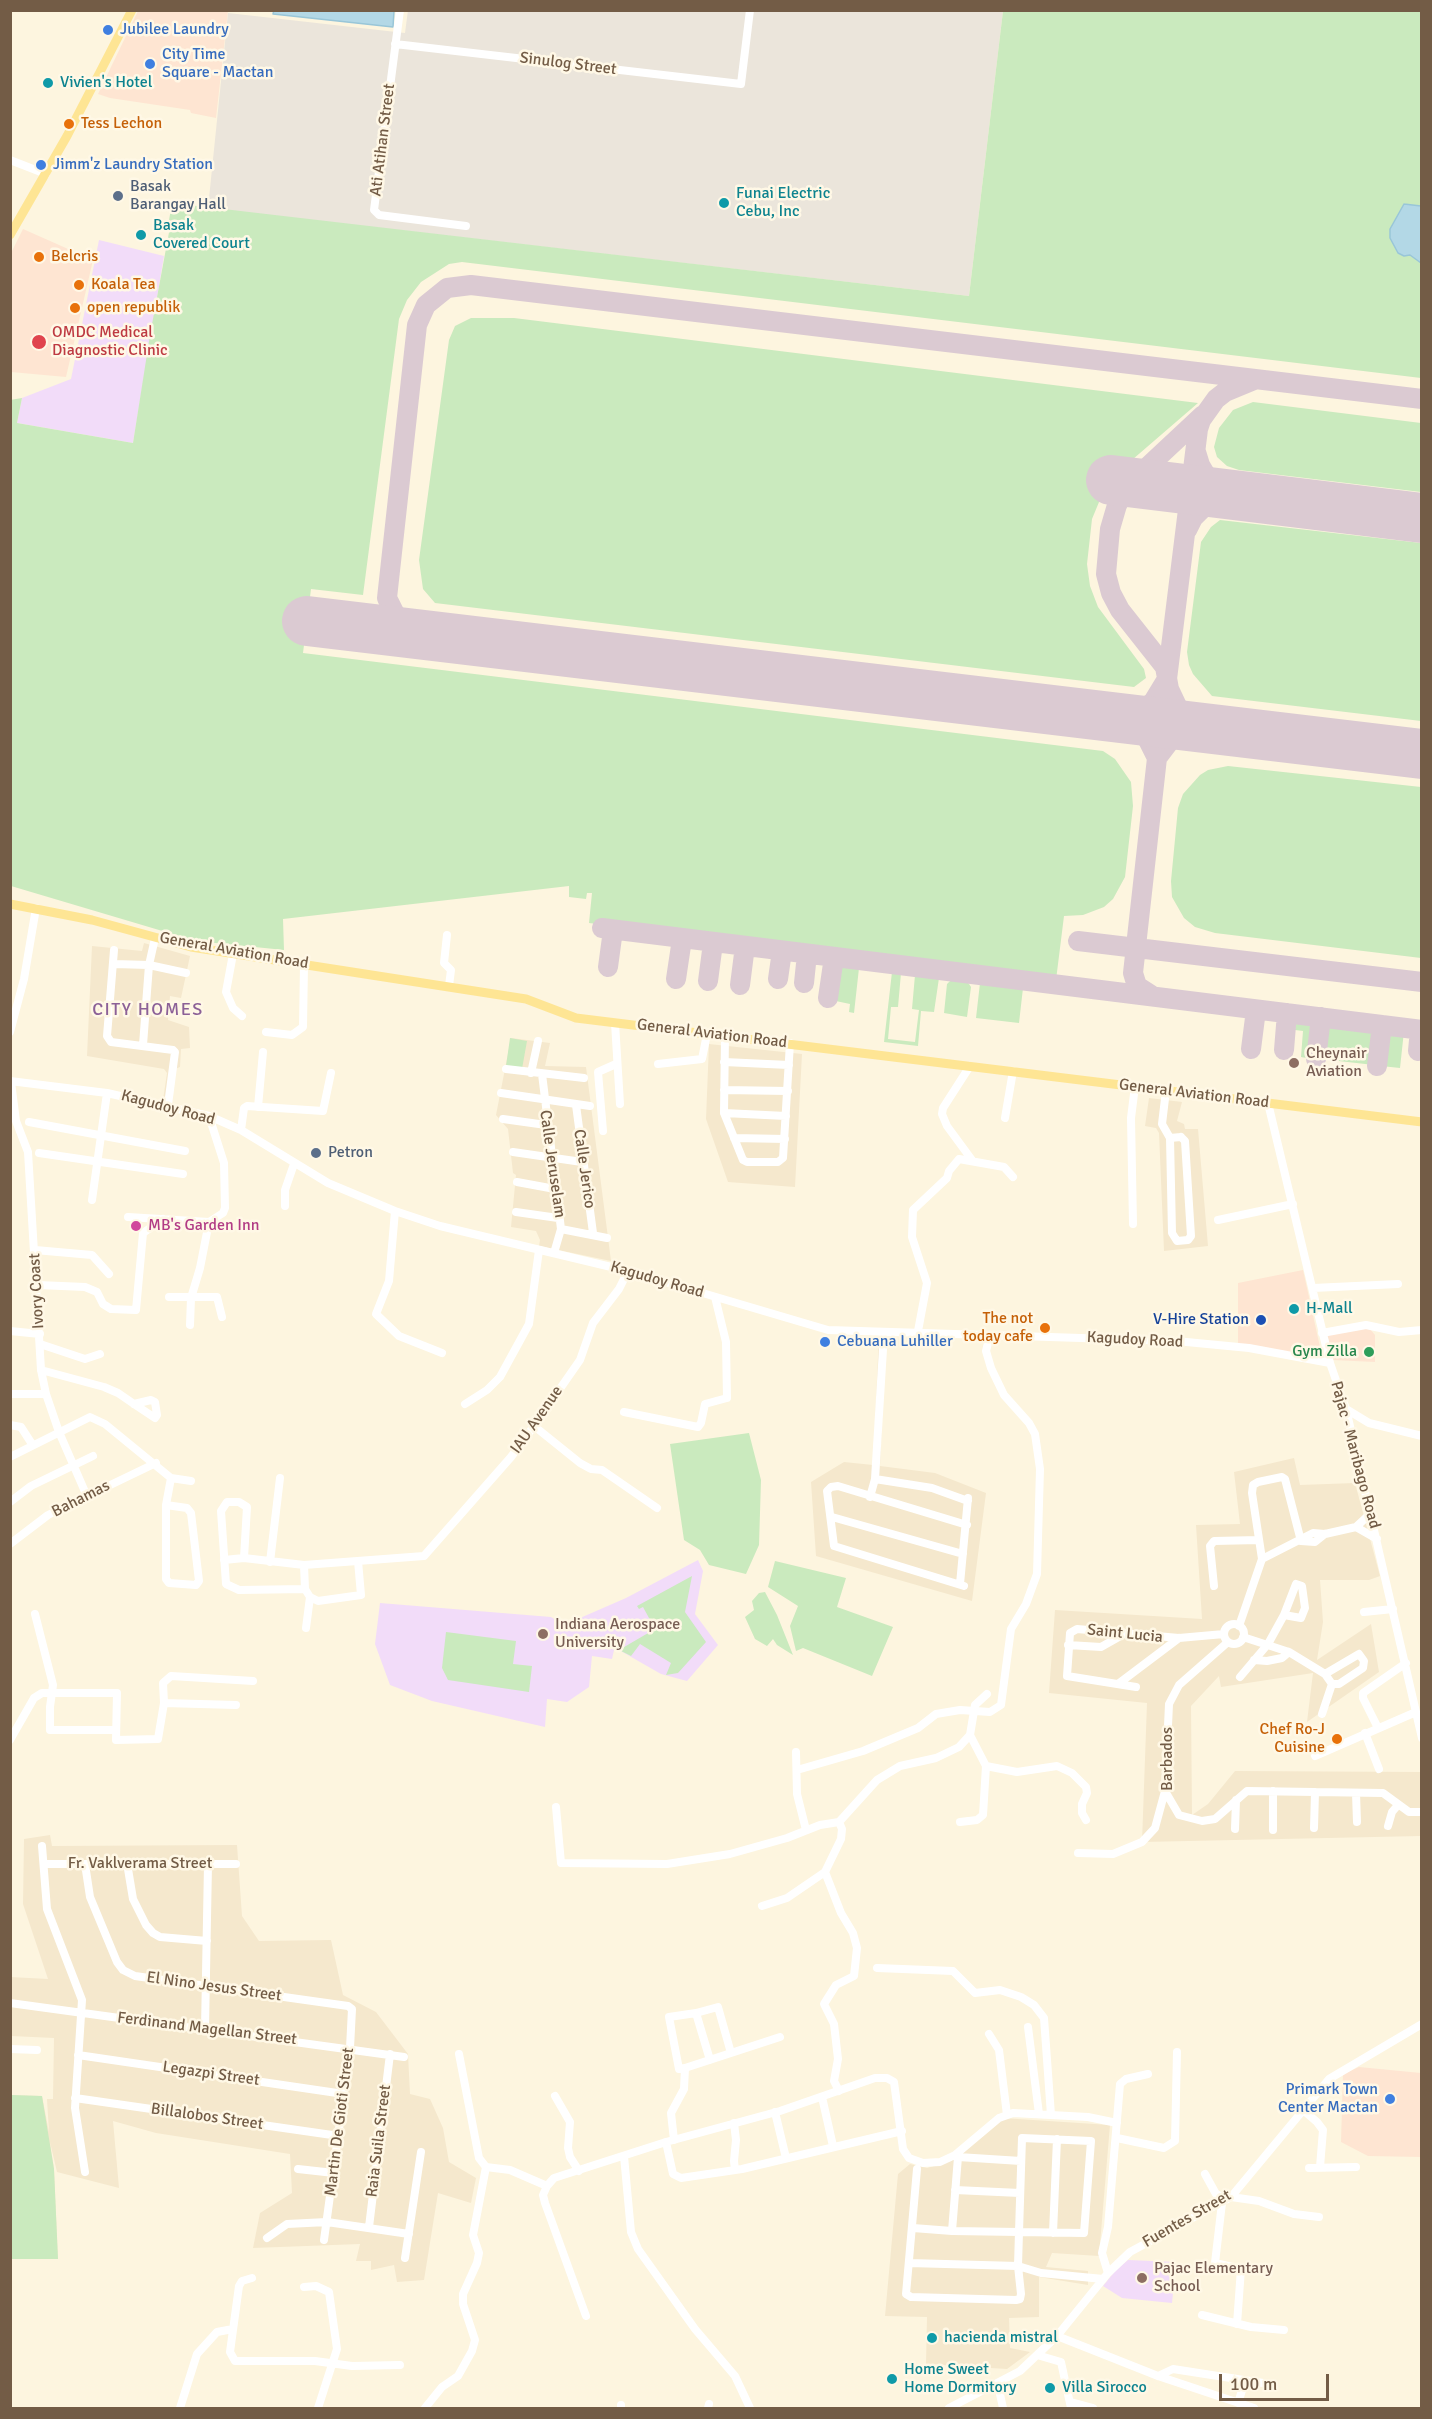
<!DOCTYPE html>
<style>
body{margin:0}
#map{position:relative;width:1432px;height:2419px;overflow:hidden;background:#fdf5df;font-family:Signika,sans-serif}
canvas{display:block}
.frame{position:absolute;inset:0;border:12px solid #735c46;pointer-events:none}
.scale{position:absolute;left:1219px;top:2374px;width:110px;height:27px;box-sizing:border-box;border:3px solid #735c46;border-top:0;padding-left:8px;font-size:18px;line-height:21px;white-space:nowrap;color:#735c46;-webkit-text-stroke:4px #fff8e6;paint-order:stroke}
</style>
<div id="map">
<canvas width="1432" height="2419"></canvas>
<div class="frame"></div>
<div class="scale">100 m</div>
</div>
<script>
const ctx = document.querySelector('canvas').getContext('2d');
ctx.lineJoin = 'round';
function paint(path, color) { ctx.fillStyle = color; ctx.fill(path, 'evenodd'); }
const toPath = rows => new Path2D(rows.map(r => 'M' + r).join(''));
function stroke(path, color, width, dash) { ctx.strokeStyle = color; ctx.lineWidth = width; ctx.lineCap = dash ? 'butt' : 'round'; ctx.setLineDash(dash || []); ctx.stroke(path); }
function drawText(font, color, halo, rows, align = 'center') {
  ctx.font = font + ' Signika,sans-serif'; ctx.lineWidth = 5; ctx.setLineDash([]); ctx.textBaseline = 'middle'; ctx.strokeStyle = halo; ctx.fillStyle = color; for (const [text, x, y, turn = 0] of rows) {
    ctx.save(); ctx.translate(x, y); ctx.rotate((+turn || 0) * Math.PI / 180); ctx.textAlign = isNaN(turn) ? turn : align; if (halo) ctx.strokeText(text, 0, 0); ctx.fillText(text, 0, 0); ctx.restore();
  }
}
const residential = toPath([
 [144,943,190,956,181,998,170,996,168,1020,189,1027,190,1048,181,1049,180,1067,175,1069,172,1102,163,1100,167,1073,164,1069,87,1056,92,946,142,951],
 [511,1038,550,1043,545,1066,586,1067,611,1261,539,1246,540,1240,536,1231,511,1227,516,1175,513,1173,508,1129,496,1115],
 [709,1044,802,1054,795,1187,728,1182,706,1119],
 [1149,1098,1182,1102,1177,1121,1184,1124,1185,1129,1198,1129,1208,1246,1164,1251,1159,1133,1156,1128,1145,1126],
 [879,1336,886,1337,880,1466,935,1473,986,1493,972,1601,816,1556,811,1482,844,1462,873,1465],
 [1294,1458,1300,1485,1355,1483,1380,1576,1369,1580,1320,1580,1323,1622,1317,1660,1371,1624,1379,1672,1307,1722,1313,1673,1221,1687,1219,1676,1191,1706,1192,1815,1208,1804,1235,1771,1421,1772,1421,1836,1142,1842,1147,1703,1049,1693,1055,1610,1202,1619,1196,1525,1240,1524,1234,1472],
 [50,1835,52,1846,237,1845,242,1916,259,1941,331,1940,343,1995,376,2012,408,2054,410,2094,430,2099,443,2128,449,2162,476,2178,471,2203,438,2193,424,2280,397,2282,394,2265,371,2270,371,2261,356,2261,360,2244,253,2248,260,2213,292,2193,290,2154,156,2133,113,2121,119,2188,57,2172,50,2142,54,2169,58,2259,11,2259,11,2095,42,2096,49,2132,47,2099,53,2099,54,2038,11,2036,10,1977,48,1979,23,1904,24,1839],
 [1002,2118,1110,2125,1099,2256,1052,2253,1046,2267,1088,2271,1088,2285,1039,2277,1039,2317,1009,2318,1010,2348,1030,2352,1007,2369,926,2364,927,2317,885,2316,898,2174,910,2164,927,2168,951,2161]
]);
const commercial = toPath([
 [138,11,228,11,216,118,191,113,190,110,110,98,98,94],
 [23,229,93,260,66,377,11,372,11,253],
 [1303,1270,1322,1356,1238,1346,1238,1283],
 [1369,1328,1375,1335,1375,1362,1333,1360,1327,1333],
 [1359,2067,1421,2073,1421,2157,1368,2156,1341,2142,1343,2074]
]);
const industrial = toPath([
 [408,10,1003,11,969,296,208,208,228,13,405,33]
]);
const education = toPath([
 [99,240,164,256,133,443,17,423,22,398,71,379],
 [698,1560,703,1571,695,1614,718,1645,687,1681,661,1674,619,1650,614,1650,612,1659,592,1656,589,1687,567,1702,547,1699,545,1727,432,1701,390,1685,375,1644,380,1603,551,1617,564,1625,626,1598],
 [1128,2260,1176,2262,1172,2303,1122,2298,1103,2286,1116,2270]
]);
const green = toPath([
 [1003,11,1421,11,1421,378,462,262,449,264,421,282,407,300,399,319,363,595,311,589,303,653,1103,751,1115,759,1131,782,1133,806,1125,877,1113,899,1104,907,1083,915,1064,916,1056,980,589,923,592,893,587,893,586,899,569,897,569,886,283,919,284,950,196,941,11,886,10,400,22,398,17,423,133,443,150,335,170,227,168,226,172,203,969,296],
 [471,318,514,318,1198,403,1118,472,1104,490,1092,519,1087,564,1090,586,1098,607,1144,669,1146,678,1134,687,435,603,423,589,419,560,449,340,455,326],
 [1253,402,1421,423,1421,492,1239,470,1227,466,1217,457,1214,447,1219,428,1233,410],
 [1220,520,1421,543,1421,721,1212,696,1193,674,1189,665,1187,652,1201,542,1211,527],
 [1228,766,1421,787,1421,958,1215,933,1195,927,1184,918,1172,897,1171,881,1178,808,1183,794,1200,775,1208,770],
 [835,965,859,968,854,1013,849,1012,850,1004,831,1000],
 [892,972,901,973,898,1007,891,1007,888,1039,915,1042,919,1010,912,1009,915,975,939,978,934,1012,921,1011,918,1046,884,1042],
 [952,979,967,981,971,987,967,1017,944,1013,947,984],
 [980,983,1023,988,1019,1023,976,1018],
 [1296,1021,1316,1023,1312,1059,1301,1057,1303,1031,1295,1030],
 [1325,1022,1375,1030,1378,1035,1374,1065,1321,1059],
 [1389,1030,1404,1031,1400,1068,1381,1066,1384,1036],
 [510,1038,527,1041,522,1069,506,1066],
 [749,1433,761,1480,759,1545,746,1574,709,1565,700,1550,684,1540,670,1444],
 [775,1561,846,1578,837,1607,893,1627,872,1676,803,1648,796,1651,790,1626,798,1606,768,1587],
 [692,1576,685,1612,706,1642,678,1673,666,1675,671,1663,640,1644,631,1656,619,1650,655,1629,643,1607,639,1609,637,1606],
 [765,1592,777,1615,793,1655,777,1645,773,1639,767,1646,755,1639,745,1617,754,1610,752,1601,759,1593],
 [446,1632,516,1641,513,1664,532,1666,529,1692,448,1680,442,1668],
 [11,2095,42,2096,54,2169,58,2259,11,2259]
]);
const water = toPath([
 [274,10,394,10,394,11,393,27,273,14,274,10],
 [1404,204,1421,206,1421,263,1410,255,1404,256,1398,253,1390,238,1390,229,1404,204]
]);
const taxiway = toPath([
 [1203,415,1127,486,1117,505,1110,529,1106,574,1111,593,1120,610,1165,667,1169,689,1177,706,1190,721,1208,729],
 [1196,452,1200,465,1210,482,1236,495],
 [1187,530,1193,518,1207,504,1236,495],
 [412,633,399,622,387,598,417,325,426,305,447,288,471,285,1422,399],
 [1121,718,1139,712,1153,702,1167,679,1198,429,1201,420,1216,399,1225,392,1254,380],
 [1121,718,1145,734,1157,758],
 [602,928,1422,1030],
 [1078,941,1422,982],
 [608,967,613,930],
 [676,979,682,939],
 [778,979,782,951],
 [708,981,713,943],
 [804,983,807,954],
 [740,985,745,946],
 [1151,995,1137,986,1133,973,1157,758,1173,737,1190,730,1208,729],
 [828,998,834,957],
 [1251,1049,1256,1010],
 [1284,1050,1287,1013],
 [1418,1051,1420,1030],
 [1316,1059,1321,1017],
 [1377,1066,1382,1025]
]);
const runway = toPath([
 [1111,480,1422,518],
 [307,621,1422,754]
]);
const minor = toPath([
 [400,10,374,210,379,215,466,226],
 [395,44,741,84,750,10],
 [10,160,46,174],
 [447,935,444,963,451,970,449,986],
 [114,950,107,1036,111,1042,173,1050,175,1052,168,1105],
 [233,954,226,992,233,1008,242,1016],
 [114,964,149,965,186,973],
 [615,1023,620,1104],
 [10,1032,24,979,36,908],
 [266,1032,292,1035,303,1027,304,964],
 [725,1036,724,1113,743,1160,747,1162,778,1162,783,1158,790,1043],
 [143,1045,149,965,155,938],
 [724,1062,789,1065],
 [658,1064,702,1059,707,1034],
 [970,1066,943,1108,942,1114,947,1126,972,1160],
 [506,1069,584,1078],
 [531,1073,538,1041],
 [542,1074,561,1229,554,1253],
 [10,1081,107,1093,209,1116,241,1130,328,1183,395,1211,440,1226,628,1271,828,1330,1176,1341,1249,1348,1330,1363],
 [11,1082,16,1121,28,1152,41,1370,46,1394,59,1432,86,1494],
 [724,1090,788,1091],
 [1166,1090,1162,1124,1170,1138],
 [501,1093,590,1106],
 [1268,1103,1330,1363,1346,1409,1422,1738],
 [576,1105,593,1233],
 [258,1107,263,1052],
 [724,1113,786,1116],
 [1005,1118,1013,1071],
 [503,1119,546,1125],
 [29,1122,185,1151],
 [241,1130,244,1108,247,1106,323,1111,331,1073],
 [603,1131,598,1072,616,1064],
 [1181,1137,1185,1141,1191,1236,1188,1240,1177,1241,1172,1233,1170,1138,1181,1137],
 [734,1138,785,1139],
 [513,1152,582,1162],
 [39,1153,183,1174],
 [517,1182,555,1189],
 [92,1200,107,1093],
 [285,1206,285,1190,294,1164],
 [395,1211,389,1281,376,1314,399,1336,442,1353],
 [516,1212,558,1218],
 [128,1217,209,1222,223,1213,225,1208,224,1163,209,1116],
 [1218,1220,1293,1204],
 [1133,1224,1131,1118,1135,1086],
 [561,1229,607,1238],
 [35,1250,92,1255,109,1274],
 [38,1285,85,1287,97,1292,103,1304,111,1309,136,1310,143,1233,163,1219],
 [1313,1288,1398,1284],
 [169,1297,217,1297,222,1317],
 [190,1325,191,1298,200,1268,209,1222],
 [10,1331,40,1334],
 [918,1331,927,1283,912,1237,913,1210,947,1178,949,1171,959,1159,1004,1167,1013,1177],
 [1322,1333,1366,1325,1399,1332,1422,1330],
 [40,1344,85,1359,100,1354],
 [41,1370,104,1387,118,1393,134,1404,155,1418,157,1415,155,1402,151,1400,134,1404],
 [10,1394,46,1394],
 [465,1404,487,1390,500,1377,529,1324,539,1250],
 [1346,1409,1369,1423,1422,1436],
 [624,1412,698,1427,701,1423,705,1404,727,1398,726,1342,715,1297],
 [10,1425,21,1427,32,1444],
 [534,1426,580,1463,591,1469,602,1470,657,1508],
 [10,1457,90,1417,105,1424,171,1478,191,1481],
 [875,1479,932,1488,968,1501],
 [870,1497,875,1479,884,1333],
 [10,1502,31,1486,93,1456],
 [166,1505,187,1508,191,1513,199,1581,196,1585,169,1583,166,1579,166,1505,171,1478],
 [832,1517,963,1554],
 [1356,1527,1377,1539],
 [1301,1541,1315,1542,1325,1534],
 [10,1544,48,1515,156,1463],
 [244,1558,247,1507,239,1502,227,1502,221,1511,226,1584,239,1590,305,1589],
 [1262,1559,1252,1493,1253,1485,1258,1482,1282,1477,1285,1479,1301,1541],
 [1262,1559,1313,1533,1325,1534,1356,1527,1370,1514],
 [224,1560,244,1558,304,1565,424,1556,511,1457,534,1426,580,1360,593,1323,619,1289,628,1271],
 [270,1562,280,1478],
 [304,1565,305,1589,310,1597,318,1601,361,1595,358,1561],
 [960,1584,968,1498],
 [1296,1584,1302,1586,1305,1608,1301,1618,1284,1615,1296,1584],
 [964,1586,834,1546,827,1491,831,1487,838,1486,967,1525],
 [1214,1586,1210,1546,1214,1541,1259,1540],
 [1364,1612,1393,1609],
 [35,1614,53,1685,50,1707,50,1730,116,1730],
 '1224 1634a10 10 0 1 1 20 0a10 10 0 1 1-20 0Z',
 [1239,1626,1262,1559],
 [306,1628,310,1597],
 [1243,1637,1289,1652,1325,1674],
 [1228,1642,1179,1685,1169,1704,1165,1791,1179,1815,1202,1821,1215,1819,1247,1791,1383,1793,1409,1812,1422,1812],
 [1068,1645,1101,1647,1124,1634],
 [1359,1654,1364,1661,1363,1668,1339,1684,1332,1684,1325,1674,1359,1654],
 [1254,1660,1267,1661,1282,1658,1289,1652],
 [1240,1677,1268,1644,1284,1615],
 [1118,1684,1179,1638],
 [1136,1687,1067,1676,1070,1633,1077,1629,1179,1638,1224,1634],
 [164,1703,163,1683,171,1676,253,1681],
 [1322,1714,1332,1684],
 [1378,1728,1363,1698,1363,1693,1406,1663],
 [1365,1733,1379,1769],
 [970,1735,986,1766,1017,1772,1057,1766,1072,1773,1086,1787,1087,1793,1082,1804,1082,1813,1086,1820],
 [10,1740,34,1698,42,1693,117,1693,116,1740,158,1739,164,1703,236,1705],
 [796,1752,797,1794,806,1830],
 [1315,1756,1416,1712],
 [797,1770,863,1751,918,1728,936,1714,960,1710,990,1712,1001,1705,1011,1629,1026,1604,1037,1574,1040,1469,1035,1434,1029,1423,1004,1395,991,1368,986,1351,990,1335],
 [1273,1791,1273,1830],
 [1356,1793,1357,1822],
 [556,1807,561,1863,667,1864,730,1854,787,1838,820,1825,839,1822,877,1780,900,1766,936,1758,959,1747,970,1735,975,1705,987,1694],
 [960,1822,977,1820,983,1815,986,1766],
 [1388,1826,1392,1812,1398,1805],
 [1314,1828,1315,1792],
 [1235,1829,1236,1800],
 [42,1846,47,1909,82,2000,75,2108,85,2172],
 [1078,1853,1113,1854,1142,1842,1155,1828,1165,1791],
 [127,1863,133,1899,146,1925,153,1933,160,1937,207,1941],
 [44,1864,236,1864],
 [85,1864,90,1897,117,1962,123,1970,135,1976,348,2006,352,2009,350,2048,324,2240],
 [762,1906,787,1898,825,1872],
 [877,1968,953,1971,975,1993,1000,1990,1021,1997,1034,2005,1044,2018,1051,2115],
 [10,2003,404,2057],
 [1028,2027,1039,2114],
 [205,2029,208,1864],
 [989,2034,999,2050,1007,2115],
 [10,2049,37,2050],
 [459,2054,479,2158,486,2167,510,2170,547,2186],
 [78,2055,344,2094],
 [710,2060,696,2013,718,2007,731,2053],
 [685,2068,679,2069,669,2017,696,2013],
 [839,2091,834,2081,838,2059,834,2024,824,2004,836,1985,854,1976,857,1948,853,1933,841,1913,825,1872,841,1839,842,1829,839,1822],
 [555,2096,570,2122,568,2148,570,2157,579,2171],
 [822,2097,833,2146],
 [75,2098,339,2136],
 [1303,2110,1317,2122,1323,2130,1320,2167],
 [775,2112,786,2158],
 [734,2123,736,2140,734,2161,735,2170],
 [1117,2138,1164,2148,1175,2141,1177,2052],
 [674,2140,671,2113,684,2089,685,2068,780,2037],
 [666,2142,673,2174,681,2178,742,2169,902,2131],
 [624,2156,631,2232,638,2249,695,2329,735,2376,750,2408],
 [1309,2168,1356,2167],
 [298,2169,334,2173],
 [1205,2174,1216,2194,1227,2199],
 [955,2190,1020,2193],
 [1231,2197,1259,2201,1294,2214,1319,2217],
 [1222,2203,1215,2263,1241,2269,1237,2324],
 [369,2227,390,2054],
 [913,2228,952,2231,1019,2232,1084,2233,1091,2141,1022,2138,1019,2232,1018,2266,1021,2294,1020,2299,1016,2300,911,2297,906,2294,917,2169],
 [952,2231,958,2157,1021,2161],
 [1053,2233,1057,2139],
 [267,2238,287,2224,327,2222,409,2234],
 [405,2258,421,2152],
 [909,2263,1018,2266,1041,2273,1103,2279],
 [1108,2273,1102,2253,1108,2227,1120,2084,1126,2079,1148,2074],
 [252,2278,242,2281,239,2286,230,2352,235,2361,315,2361,352,2366,400,2365],
 [304,2287,316,2286,329,2292,337,2349,318,2408],
 [1202,2315,1251,2327,1284,2330],
 [586,2316,545,2203,543,2195,547,2186,554,2178,666,2142,780,2111,875,2078,887,2078,894,2082,903,2149,909,2158,923,2163,940,2162,955,2155,999,2118,1013,2113,1088,2117,1117,2123],
 [1057,2336,1158,2376,1254,2408],
 [1037,2355,1061,2362,1071,2408],
 [1158,2376,1173,2369,1263,2383],
 [998,2385,1003,2408],
 [1071,2402,1093,2408],
 [1238,2403,1245,2381],
 [621,2405,621,2408],
 [180,2408,197,2354,217,2332,233,2329],
 [425,2408,442,2387,458,2376,472,2351,475,2340,463,2304,463,2294,477,2263,479,2253,473,2235,486,2167],
 [708,2408,709,2404],
 [949,2408,1020,2371,1057,2336,1108,2273,1130,2252,1231,2197,1329,2079,1422,2024]
]);
const major = toPath([
 [10,235,67,136,132,10],
 [10,904,92,920,191,947,526,999,576,1018,1422,1122]
]);
const markers = [
 [108,30,6,"#3f7fe0"],
 [150,64,6,"#3f7fe0"],
 [48,83,6,"#0f9aa8"],
 [69,124,6,"#e8710a"],
 [41,165,6,"#3f7fe0"],
 [118,196,6,"#5c6f8a"],
 [724,203,6,"#0f9aa8"],
 [141,235,6,"#0f9aa8"],
 [39,257,6,"#e8710a"],
 [79,285,6,"#e8710a"],
 [75,308,6,"#e8710a"],
 [39,342,8,"#e0444e"],
 [1294,1063,6,"#8d6e63"],
 [316,1153,6,"#5c6f8a"],
 [136,1226,6,"#d1479c"],
 [1294,1309,6,"#0f9aa8"],
 [1261,1320,6,"#1a4fb4"],
 [1045,1328,6,"#e8710a"],
 [825,1342,6,"#3f7fe0"],
 [1369,1352,6,"#2e9e5b"],
 [543,1634,6,"#8d6e63"],
 [1337,1739,6,"#e8710a"],
 [1390,2099,6,"#3f7fe0"],
 [1142,2278,6,"#8d6e63"],
 [932,2338,6,"#0f9aa8"],
 [892,2379,6,"#0f9aa8"],
 [1050,2388,6,"#0f9aa8"]
];
const shopNames = [
 ["Jubilee Laundry",120,30],
 ["City Time",162,55],
 ["Square - Mactan",162,73],
 ["Jimm'z Laundry Station",53,165],
 ["Cebuana Luhiller",837,1342],
 ["Primark Town",1378,2090,"right"],
 ["Center Mactan",1378,2108,"right"]
];
const streetNames = [
 ["Sinulog Street",568,64,7],
 ["Ati Atihan Street",383,140,-83],
 ["General Aviation Road",234,951,10],
 ["General Aviation Road",712,1034,7],
 ["General Aviation Road",1194,1094,7],
 ["Kagudoy Road",168,1108,15],
 ["Calle Jeruselam",552,1164,82],
 ["Calle Jerico",584,1169,82],
 ["Kagudoy Road",657,1280,16],
 ["Ivory Coast",37,1291,-93],
 ["Kagudoy Road",1135,1340,3],
 ["IAU Avenue",537,1420,-55],
 ["Pajac - Maribago Road",1355,1455,75],
 ["Bahamas",81,1499,-27],
 ["Saint Lucia",1125,1634,6],
 ["Barbados",1168,1759,-90],
 ["Fr. Vaklverama Street",140,1864],
 ["El Nino Jesus Street",214,1987,8],
 ["Ferdinand Magellan Street",207,2029,7],
 ["Legazpi Street",211,2074,8],
 ["Billalobos Street",207,2117,8],
 ["Martin De Gioti Street",340,2122,-83],
 ["Raia Suila Street",379,2141,-83],
 ["Fuentes Street",1187,2219,-30]
];
const cultureNames = [
 ["Vivien's Hotel",60,83],
 ["Funai Electric",736,194],
 ["Cebu, Inc",736,212],
 ["Basak",153,226],
 ["Covered Court",153,244],
 ["H-Mall",1306,1309],
 ["hacienda mistral",944,2338],
 ["Home Sweet",904,2370],
 ["Home Dormitory",904,2388],
 ["Villa Sirocco",1062,2388]
];
const foodNames = [
 ["Tess Lechon",81,124],
 ["Belcris",51,257],
 ["Koala Tea",91,285],
 ["open republik",87,308],
 ["The not",1033,1319,"right"],
 ["today cafe",1033,1337,"right"],
 ["Chef Ro-J",1325,1730,"right"],
 ["Cuisine",1325,1748,"right"]
];
const serviceNames = [
 ["Basak",130,187],
 ["Barangay Hall",130,205],
 ["Petron",328,1153]
];
const healthNames = [
 ["OMDC Medical",52,333],
 ["Diagnostic Clinic",52,351]
];
const educationNames = [
 ["Cheynair",1306,1054],
 ["Aviation",1306,1072],
 ["Indiana Aerospace",555,1625],
 ["University",555,1643],
 ["Pajac Elementary",1154,2269],
 ["School",1154,2287]
];
const hotelNames = [
 ["MB's Garden Inn",148,1226]
];
const transitNames = [
 ["V-Hire Station",1249,1320]
];
const leisureNames = [
 ["Gym Zilla",1357,1352]
];
const neighbourhoodNames = [
 ["CITY HOMES",148,1010]
];
paint(residential, '#f5e8cd');
paint(commercial, '#fee5d2');
paint(industrial, '#ebe5db');
paint(education, '#f2dcf9');
paint(green, '#caeabe');
paint(water, '#b3d8e6');
stroke(water, '#99c6d8', 1.5);
stroke(taxiway, '#dbcad2', 20);
stroke(runway, '#dbcad2', 50);
stroke(minor, '#fff', 8);
stroke(major, '#fee594', 9);
for (const [x, y, r, color] of markers) { const dot = new Path2D(); dot.arc(x, y, r, 0, 2 * Math.PI); ctx.fillStyle = color; ctx.fill(dot); stroke(dot, '#fff8e6', 2); }
drawText('16px', '#366cbe', '#fff8e6', shopNames, 'left');
drawText('16px', '#735c46', '#fff8e6', streetNames);
drawText('16px', '#0d838f', '#fff8e6', cultureNames, 'left');
drawText('16px', '#c56008', '#fff8e6', foodNames, 'left');
drawText('16px', '#4e5e75', '#fff8e6', serviceNames, 'left');
drawText('16px', '#be3a42', '#fff8e6', healthNames, 'left');
drawText('16px', '#785e54', '#fff8e6', educationNames, 'left');
drawText('16px', '#b23c85', '#fff8e6', hotelNames, 'left');
drawText('16px', '#164399', '#fff8e6', transitNames, 'right');
drawText('16px', '#27864d', '#fff8e6', leisureNames, 'right');
ctx.letterSpacing = '1.5px';
drawText('18px', '#8c6197', '#fff8e6', neighbourhoodNames);
ctx.letterSpacing = '0px';
</script>
